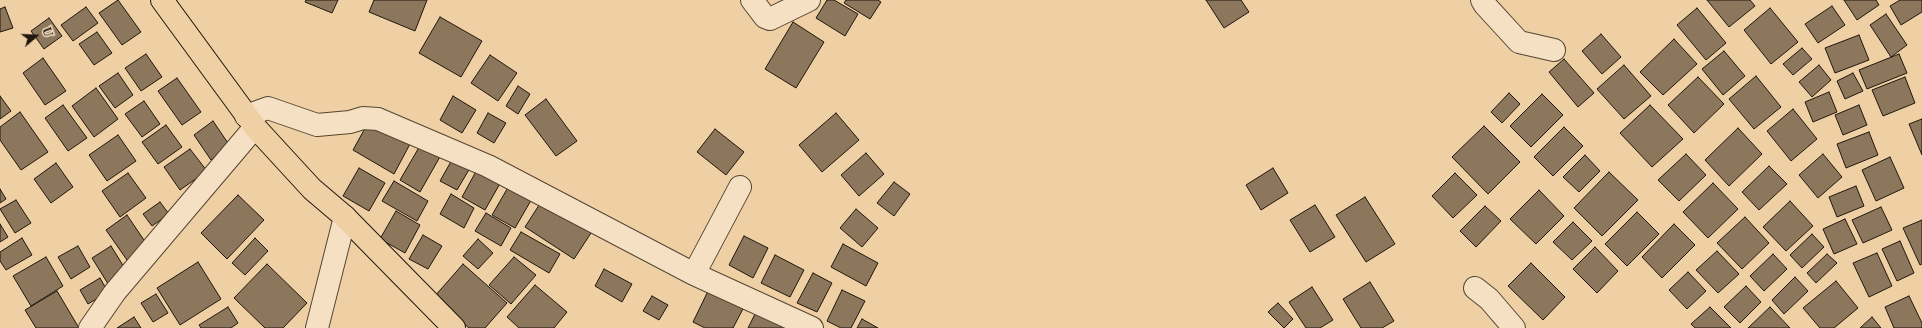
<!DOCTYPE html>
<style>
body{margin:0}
#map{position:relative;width:1922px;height:328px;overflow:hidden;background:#efd0a5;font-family:"Libre Caslon Text",serif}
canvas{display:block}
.north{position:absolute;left:16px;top:16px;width:40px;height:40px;-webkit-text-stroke:3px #f5e0c4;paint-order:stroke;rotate:71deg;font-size:11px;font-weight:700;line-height:16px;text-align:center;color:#20170d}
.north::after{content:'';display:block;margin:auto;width:14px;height:18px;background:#20170d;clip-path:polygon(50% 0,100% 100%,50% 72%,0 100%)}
</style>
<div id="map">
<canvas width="1922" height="328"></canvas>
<div class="north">U</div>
</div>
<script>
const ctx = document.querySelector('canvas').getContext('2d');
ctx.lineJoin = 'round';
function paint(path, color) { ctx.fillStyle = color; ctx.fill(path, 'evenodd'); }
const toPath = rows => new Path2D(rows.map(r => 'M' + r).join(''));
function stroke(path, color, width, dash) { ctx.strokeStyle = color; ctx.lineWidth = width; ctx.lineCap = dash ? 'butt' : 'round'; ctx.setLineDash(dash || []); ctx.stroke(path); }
const building = toPath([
 [118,0,141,32,122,45,99,13,118,0],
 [306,0,338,0,332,13,305,2,306,0],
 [374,0,427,0,415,31,369,12,374,0],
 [827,0,834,0,858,14,845,36,816,18,827,0],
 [846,0,878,0,881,2,870,19,844,3,846,0],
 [1206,0,1241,0,1249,12,1224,28,1206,0],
 [1707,0,1750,0,1755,6,1729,27,1707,0],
 [1844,0,1876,0,1879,5,1857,20,1844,0],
 [1900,0,1922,0,1922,12,1901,25,1890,6,1900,0],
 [1832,6,1845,25,1818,43,1805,24,1832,6],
 [5,7,13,28,0,32,0,9,5,7],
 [86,7,98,23,73,41,61,25,86,7],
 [1697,8,1726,43,1706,60,1677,25,1697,8],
 [1770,8,1798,42,1771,64,1744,30,1770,8],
 [1886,14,1907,45,1891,57,1870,25,1886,14],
 [440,17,482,41,461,77,419,53,440,17],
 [49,18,62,36,44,49,31,31,49,18],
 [793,22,824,42,796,88,765,69,793,22],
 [97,32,112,53,94,65,79,44,97,32],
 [1601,34,1621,57,1602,74,1582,51,1601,34],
 [1859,35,1869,60,1835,73,1825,48,1859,35],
 [1674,39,1697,64,1663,95,1640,72,1674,39],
 [1802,48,1812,59,1793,75,1783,64,1802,48],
 [1724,51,1745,76,1723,95,1702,69,1724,51],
 [146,54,162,77,141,91,125,68,146,54],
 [1899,54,1907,73,1867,89,1859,70,1899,54],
 [490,55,517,73,498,101,471,83,490,55],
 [43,58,66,91,45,105,23,73,43,58],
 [1564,59,1594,93,1578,107,1549,72,1564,59],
 [1624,65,1651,96,1624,119,1597,89,1624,65],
 [1819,65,1831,80,1812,97,1799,82,1819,65],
 [118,73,133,95,115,108,99,86,118,73],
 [1853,73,1863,91,1845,99,1837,81,1853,73],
 [1756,76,1781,107,1754,129,1729,99,1756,76],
 [1698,77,1724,104,1694,133,1668,105,1698,77],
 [1905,77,1915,103,1883,116,1872,90,1905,77],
 [177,78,201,112,182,125,158,91,177,78],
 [518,86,530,94,518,114,506,106,518,86],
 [96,88,118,119,94,137,72,106,96,88],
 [1829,92,1837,112,1813,122,1805,102,1829,92],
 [1509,93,1520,104,1502,123,1491,112,1509,93],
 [1542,94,1563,115,1531,147,1510,126,1542,94],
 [0,96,11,111,0,119,0,96],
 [453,96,476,110,462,133,440,120,453,96],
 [546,99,577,141,556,156,525,115,546,99],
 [144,101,160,124,142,137,125,114,144,101],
 [63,105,87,138,68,151,45,118,63,105],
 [1650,105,1683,139,1652,167,1620,133,1650,105],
 [1859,105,1867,125,1843,135,1835,115,1859,105],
 [1793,109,1817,139,1791,161,1767,131,1793,109],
 [20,112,48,152,21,170,0,140,0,127,20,112],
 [488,113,506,123,494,143,477,133,488,113],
 [836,113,859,140,822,172,799,145,836,113],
 [1922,119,1922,155,1909,124,1922,119],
 [213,121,230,146,211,160,194,135,213,121],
 [369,121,410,144,394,174,353,150,369,121],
 [166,125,182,147,158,164,142,142,166,125],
 [1484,126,1520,162,1488,194,1452,157,1484,126],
 [1564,127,1583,146,1553,176,1534,157,1564,127],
 [1738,128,1762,154,1729,186,1705,160,1738,128],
 [715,129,744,152,726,175,697,152,715,129],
 [1869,132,1878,155,1846,168,1837,144,1869,132],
 [118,135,136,161,107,181,89,155,118,135],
 [421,144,441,155,420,192,400,180,421,144],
 [190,149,207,171,180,190,164,167,190,149],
 [866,153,884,174,859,196,841,175,866,153],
 [1686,154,1706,175,1679,201,1658,180,1686,154],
 [1823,154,1842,177,1818,198,1799,175,1823,154],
 [1585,155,1600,171,1579,192,1563,177,1585,155],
 [1890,157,1904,188,1876,201,1862,170,1890,157],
 [453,158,470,168,457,190,440,181,453,158],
 [56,163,73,187,51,203,34,179,56,163],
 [479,166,502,180,485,210,462,197,479,166],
 [1769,166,1787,184,1759,210,1742,192,1769,166],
 [359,168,385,183,369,211,343,196,359,168],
 [1273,168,1288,193,1261,210,1246,185,1273,168],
 [1609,172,1638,200,1602,236,1574,208,1609,172],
 [128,173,146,198,120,217,102,191,128,173],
 [1455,173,1477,195,1453,218,1432,196,1455,173],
 [394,181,428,201,417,221,382,201,394,181],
 [894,182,910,194,894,216,877,203,894,182],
 [1713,183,1738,209,1708,238,1683,212,1713,183],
 [510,184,533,197,515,228,492,215,510,184],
 [1856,186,1864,206,1837,217,1829,197,1856,186],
 [0,189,6,199,0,203,0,189],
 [1539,190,1564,216,1536,244,1510,219,1539,190],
 [451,194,474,208,464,228,440,214,451,194],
 [238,195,264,220,227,259,201,233,238,195],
 [1365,197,1395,244,1366,262,1336,215,1365,197],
 [543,199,593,230,574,259,525,227,543,199],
 [16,200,31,223,15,233,0,209,16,200],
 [1790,201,1813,226,1786,251,1763,227,1790,201],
 [160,202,169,214,152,226,143,214,160,202],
 [1315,205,1335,237,1310,252,1290,220,1315,205],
 [1485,206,1501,221,1476,247,1460,231,1485,206],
 [1881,207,1892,230,1863,243,1852,220,1881,207],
 [856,209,878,228,862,247,840,228,856,209],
 [396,211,420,225,405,253,380,239,396,211],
 [1637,212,1659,234,1627,266,1605,244,1637,212],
 [486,213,511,228,501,246,475,231,486,213],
 [127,215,148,246,127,260,106,230,127,215],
 [1745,217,1769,243,1742,269,1717,243,1745,217],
 [1845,219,1857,244,1834,254,1823,229,1845,219],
 [1922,220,1922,264,1920,265,1903,228,1922,220],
 [1573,222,1592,241,1572,260,1553,242,1573,222],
 [0,224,8,237,0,242,0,224],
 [1674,224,1695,245,1662,278,1642,257,1674,224],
 [521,232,560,254,549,273,510,250,521,232],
 [1812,234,1824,247,1802,268,1790,255,1812,234],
 [423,235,442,246,428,269,409,259,423,235],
 [744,236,768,248,753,278,729,265,744,236],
 [22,238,32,255,6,270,0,261,0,252,22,238],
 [255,238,268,251,245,275,232,263,255,238],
 [478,239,493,253,478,269,463,256,478,239],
 [1900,241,1914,273,1897,281,1882,249,1900,241],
 [843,244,878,263,866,286,831,267,843,244],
 [78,246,90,267,71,279,58,257,78,246],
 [111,246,129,275,110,287,92,258,111,246],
 [1595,247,1618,271,1597,293,1573,269,1595,247],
 [1717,251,1739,274,1718,293,1696,270,1717,251],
 [1877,253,1892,286,1869,297,1853,263,1877,253],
 [1773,254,1787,269,1764,291,1750,276,1773,254],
 [1827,254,1837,263,1816,283,1807,273,1827,254],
 [775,255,804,270,790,297,761,283,775,255],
 [46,257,63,286,31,306,13,276,46,257],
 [514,257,536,275,511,304,489,285,514,257],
 [198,262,221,299,180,325,157,288,198,262],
 [1531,263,1565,297,1543,320,1508,286,1531,263],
 [267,264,307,303,283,328,265,328,234,298,267,264],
 [463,264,507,303,485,328,469,328,434,297,463,264],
 [604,269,632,284,622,302,595,286,604,269],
 [1688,272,1706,291,1687,309,1669,290,1688,272],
 [813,273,832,283,817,312,797,303,813,273],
 [1795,277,1808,291,1784,314,1772,300,1795,277],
 [100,278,108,292,88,304,80,290,100,278],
 [1836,281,1858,308,1834,328,1820,328,1803,308,1836,281],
 [1370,282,1394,321,1382,328,1361,328,1343,299,1370,282],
 [535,285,567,312,554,328,519,328,507,317,535,285],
 [1746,286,1761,302,1740,323,1724,307,1746,286],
 [710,287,745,305,733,328,705,328,693,322,710,287],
 [1312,287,1333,320,1320,328,1306,328,1289,302,1312,287],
 [842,290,865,301,851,328,841,328,827,321,842,290],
 [57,291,79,328,36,328,25,310,57,291],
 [156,294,168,313,153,322,141,303,156,294],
 [652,296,668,305,659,320,643,311,652,296],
 [1909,296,1922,323,1922,328,1894,328,1885,307,1909,296],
 [1278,303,1293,319,1284,328,1268,312,1278,303],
 [228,307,238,323,231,328,201,328,199,325,228,307],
 [1710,307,1731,328,1695,328,1691,324,1710,307],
 [1770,307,1790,328,1748,328,1770,307],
 [758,308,788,328,748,328,758,308],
 [134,317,141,328,117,328,134,317],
 [1872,317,1881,328,1860,328,1872,317],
 [862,319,878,328,857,328,862,319]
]);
const minor = toPath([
 [752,0,765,17,770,19,809,0],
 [1482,0,1485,5,1519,42,1554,50],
 [246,116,268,108,317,125,350,122,363,118,378,119,488,166,694,274,812,328],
 [694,274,740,187],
 [1475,288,1489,299,1514,328],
 [90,328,115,292,255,127],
 [317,328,345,217]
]);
const highway = toPath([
 [162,0,255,127,312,189,345,217,454,328]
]);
paint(building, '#8c775c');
stroke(building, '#20170d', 1);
stroke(minor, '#544533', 24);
stroke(highway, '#20170d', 24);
stroke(minor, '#f5e0c4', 22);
stroke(highway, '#efd0a5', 22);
</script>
